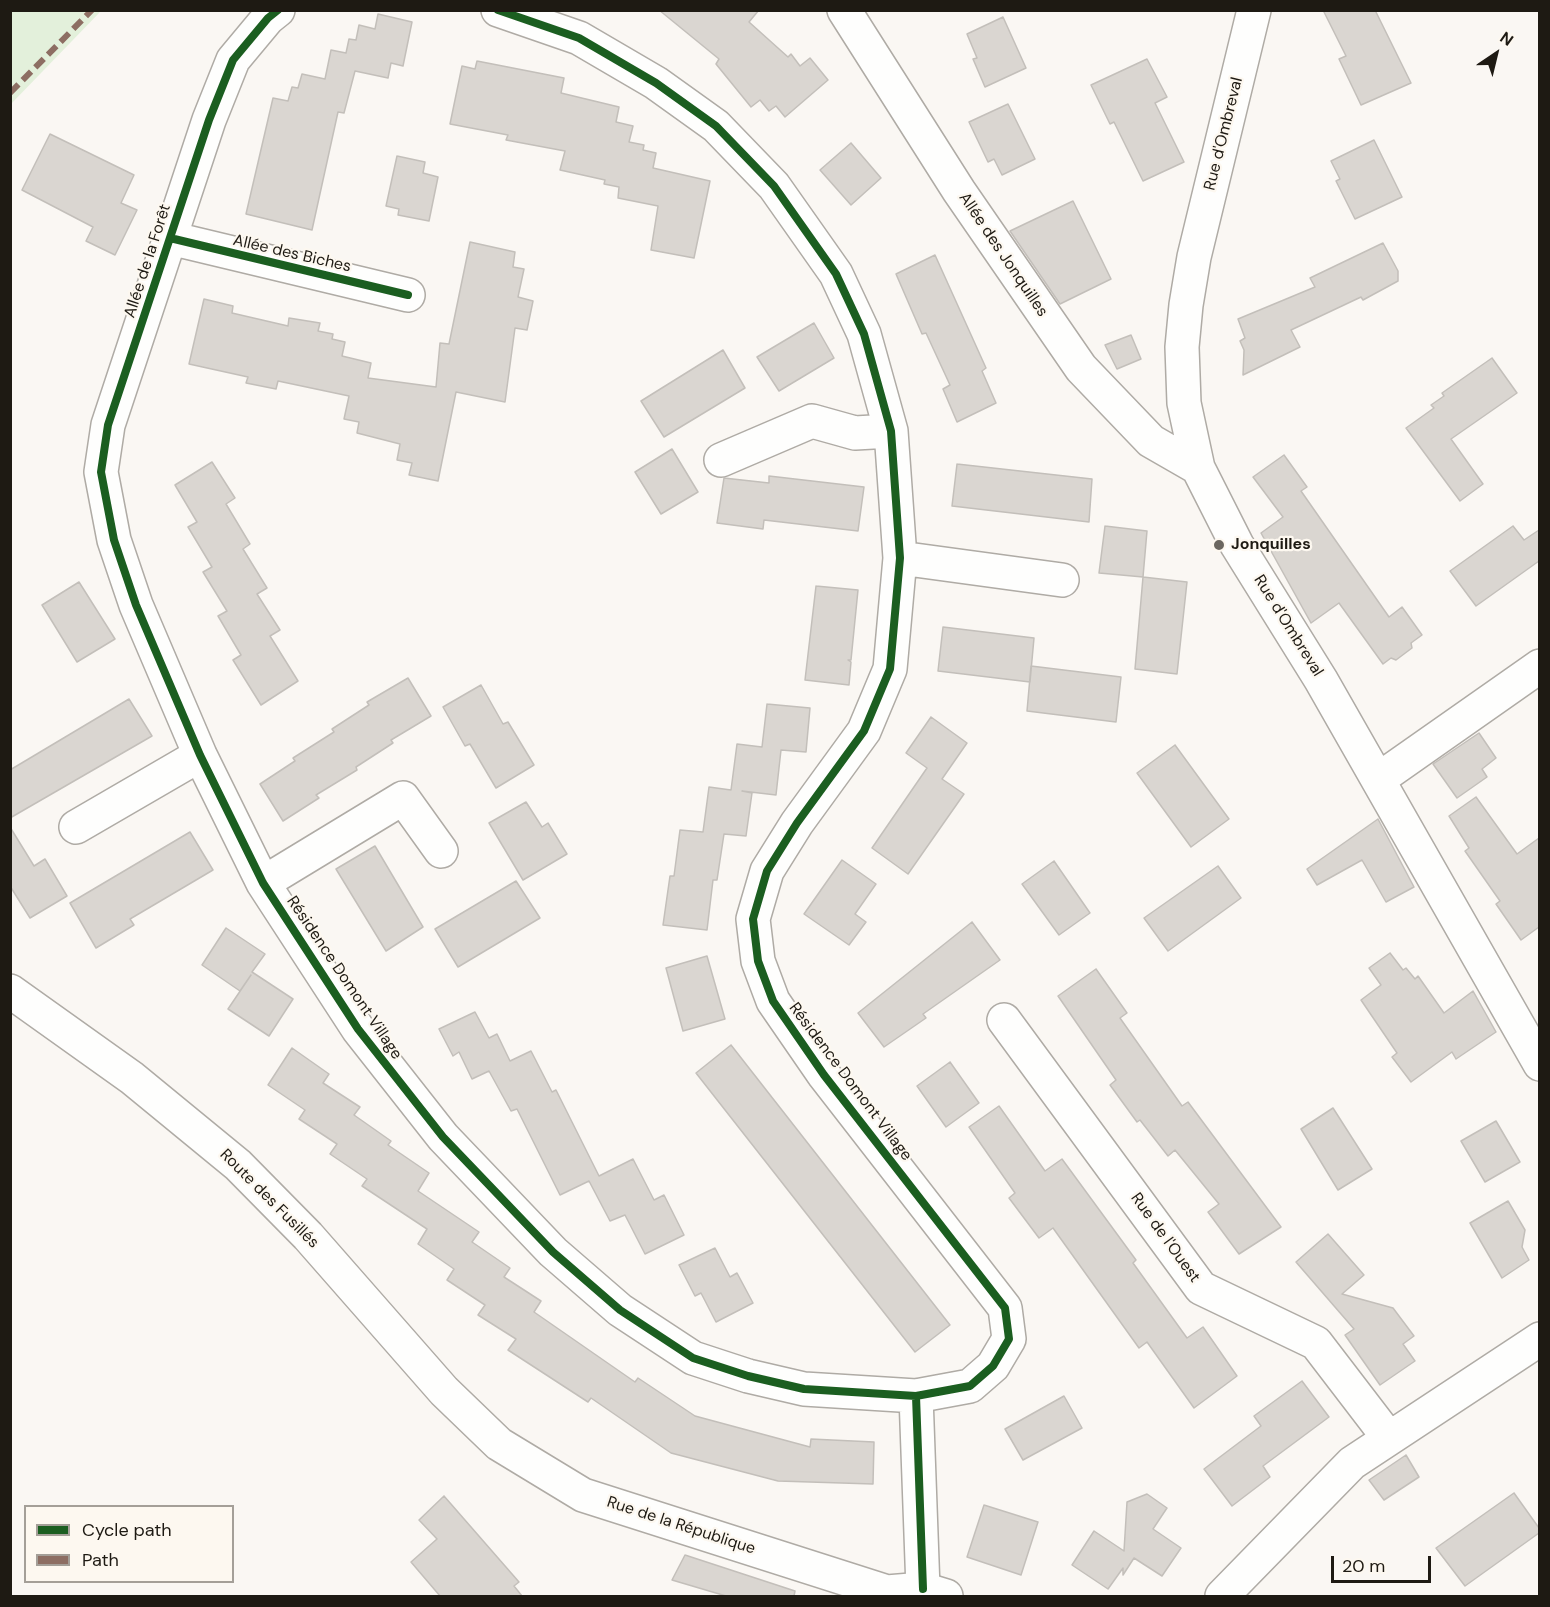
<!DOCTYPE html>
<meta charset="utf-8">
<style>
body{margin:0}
#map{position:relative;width:1550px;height:1607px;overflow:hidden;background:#faf7f3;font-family:"DM Sans",sans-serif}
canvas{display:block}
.frame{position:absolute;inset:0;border:12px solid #1e1a13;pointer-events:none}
.legend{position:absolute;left:24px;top:1505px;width:210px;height:78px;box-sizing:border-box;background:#fdf8f0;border:2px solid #a49f98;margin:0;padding:8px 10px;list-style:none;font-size:18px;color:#1e1a13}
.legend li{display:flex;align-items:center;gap:12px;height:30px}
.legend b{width:30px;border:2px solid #a49f98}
.north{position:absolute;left:1466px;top:24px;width:60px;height:60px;-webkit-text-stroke:4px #fdf8f0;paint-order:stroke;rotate:35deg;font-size:16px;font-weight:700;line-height:24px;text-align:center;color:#1e1a13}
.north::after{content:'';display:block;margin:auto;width:21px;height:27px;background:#1e1a13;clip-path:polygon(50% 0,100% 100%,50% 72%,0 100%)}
.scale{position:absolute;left:1331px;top:1556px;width:100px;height:27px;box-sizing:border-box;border:3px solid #1e1a13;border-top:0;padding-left:8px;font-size:18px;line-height:21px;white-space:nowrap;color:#1e1a13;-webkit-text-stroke:4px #fdf8f0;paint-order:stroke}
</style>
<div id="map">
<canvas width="1550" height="1607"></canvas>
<div class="frame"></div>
<ul class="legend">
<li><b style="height:8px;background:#1b5e20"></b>Cycle path</li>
<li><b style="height:8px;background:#8d6e63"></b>Path</li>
</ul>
<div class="north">N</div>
<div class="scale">20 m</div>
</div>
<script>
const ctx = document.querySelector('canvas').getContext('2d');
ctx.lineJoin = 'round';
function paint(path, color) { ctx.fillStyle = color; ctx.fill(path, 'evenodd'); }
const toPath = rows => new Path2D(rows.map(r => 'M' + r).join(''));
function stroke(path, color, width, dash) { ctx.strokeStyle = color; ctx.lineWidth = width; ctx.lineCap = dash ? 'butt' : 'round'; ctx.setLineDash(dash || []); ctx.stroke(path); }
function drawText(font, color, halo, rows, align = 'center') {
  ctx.font = font + ' "DM Sans",sans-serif'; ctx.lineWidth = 4.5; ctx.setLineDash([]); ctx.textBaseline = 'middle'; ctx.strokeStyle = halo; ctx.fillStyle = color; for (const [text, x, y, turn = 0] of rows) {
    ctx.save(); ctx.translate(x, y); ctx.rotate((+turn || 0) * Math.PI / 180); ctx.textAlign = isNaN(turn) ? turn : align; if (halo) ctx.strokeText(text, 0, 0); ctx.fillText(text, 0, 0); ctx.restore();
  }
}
const green = toPath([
 [11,10,101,11,11,104,10,11]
]);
const building = toPath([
 [659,10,759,10,749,22,788,57,791,54,800,66,810,58,828,80,785,117,776,106,769,111,760,100,751,107,716,64,719,59,659,10],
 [1323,10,1375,10,1411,83,1361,105,1339,59,1346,56,1323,10],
 [378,14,412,22,403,66,391,63,388,78,355,71,344,113,338,112,312,230,246,214,273,98,288,101,292,87,298,88,302,74,325,79,331,50,346,53,349,39,356,40,359,25,375,29,378,14],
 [1003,17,1026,68,985,87,973,59,977,58,967,34,1003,17],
 [1147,59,1167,97,1155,103,1184,162,1143,181,1114,122,1110,124,1091,85,1147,59],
 [477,61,564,78,561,93,619,107,616,122,633,126,629,142,644,145,643,150,656,153,653,168,710,181,694,258,651,250,658,206,618,198,619,187,604,184,605,180,560,170,565,151,506,140,508,135,450,124,462,66,475,69,477,61],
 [1008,104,1035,159,1002,175,994,159,988,162,969,122,1008,104],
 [50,134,134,175,121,203,137,210,115,255,86,241,93,227,22,190,50,134],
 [1374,140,1402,197,1355,219,1336,181,1340,179,1331,161,1374,140],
 [851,143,881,178,851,205,820,170,851,143],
 [397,156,425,162,423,173,438,177,429,221,398,215,399,209,386,206,397,156],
 [1073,201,1111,279,1060,304,1010,231,1073,201],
 [470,242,515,252,513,267,524,269,518,297,533,301,527,330,515,328,505,402,456,392,438,481,409,475,412,463,397,460,400,444,357,433,359,422,344,419,349,396,278,381,276,389,246,383,248,377,189,364,204,299,233,306,232,313,288,326,289,318,320,323,318,331,333,334,332,339,345,342,342,356,371,363,368,378,436,387,440,343,449,344,470,242],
 [1383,243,1398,271,1398,281,1363,300,1361,297,1291,330,1300,347,1243,375,1244,350,1240,341,1245,338,1238,319,1315,287,1310,278,1383,243],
 [935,255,986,368,982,371,996,403,957,422,943,389,950,385,926,333,922,334,896,274,935,255],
 [814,323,834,358,779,391,757,357,814,323],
 [1131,335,1141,359,1117,369,1105,345,1131,335],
 [723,350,745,388,664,437,641,401,723,350],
 [1492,358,1517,393,1451,439,1483,484,1460,501,1406,428,1434,408,1431,405,1444,396,1442,393,1492,358],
 [672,449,698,492,661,514,635,472,672,449],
 [1284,455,1307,487,1301,491,1389,617,1402,607,1422,635,1411,643,1412,648,1396,660,1391,658,1383,664,1339,603,1311,623,1261,533,1283,517,1253,477,1284,455],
 [212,462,235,498,226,504,250,544,243,549,267,588,257,594,280,630,270,636,298,681,261,705,233,660,241,655,218,616,227,611,203,572,212,567,188,527,197,522,175,485,212,462],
 [957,464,1092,479,1089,522,952,506,957,464],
 [769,476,864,487,858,531,764,520,763,529,717,523,724,478,769,483,769,476],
 [1105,526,1147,531,1143,577,1187,582,1177,674,1135,669,1143,577,1099,573,1105,526],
 [1513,526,1524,540,1539,530,1539,561,1476,606,1450,571,1513,526],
 [79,582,115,639,77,662,42,605,79,582],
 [816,586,858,590,851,660,848,660,851,662,849,685,805,680,816,586],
 [943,627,1034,638,1030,682,938,671,943,627],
 [1031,666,1121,677,1116,722,1027,711,1031,666],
 [408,678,431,716,391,740,393,743,356,767,357,770,316,795,319,798,283,821,260,784,295,761,293,758,334,732,332,729,369,705,367,702,408,678],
 [481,685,503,724,508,722,534,765,496,788,470,744,465,746,443,707,481,685],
 [129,699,152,736,10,818,10,770,129,699],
 [767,704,810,708,806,752,781,750,776,795,742,791,752,793,746,836,724,834,717,880,713,880,707,930,663,925,670,876,674,876,680,830,703,832,709,787,731,790,737,744,762,747,767,704],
 [931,717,967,743,942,779,964,794,908,874,872,848,927,768,906,753,931,717],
 [1479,733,1496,758,1482,769,1487,777,1457,798,1433,764,1479,733],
 [1175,745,1229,819,1191,847,1137,773,1175,745],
 [1476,797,1517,854,1539,838,1539,927,1521,940,1496,904,1500,901,1465,851,1469,848,1449,816,1476,797],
 [526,802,542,827,548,823,567,854,523,880,489,823,526,802],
 [1378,819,1414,887,1386,902,1362,860,1317,885,1307,869,1378,819],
 [10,827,34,866,45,859,67,896,30,918,10,886,10,827],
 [190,832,213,870,130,919,134,925,96,948,70,903,190,832],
 [375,846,423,927,386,951,336,869,375,846],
 [842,860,876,884,855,914,866,922,849,945,804,914,842,860],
 [1054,861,1090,913,1059,935,1022,884,1054,861],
 [1218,866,1241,898,1168,951,1144,918,1218,866],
 [516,881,540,918,458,967,435,929,516,881],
 [972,922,1000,960,923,1014,926,1018,884,1047,858,1013,972,922],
 [226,928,265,954,252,972,293,999,269,1036,228,1009,251,975,240,991,202,965,226,928],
 [1390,953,1403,970,1406,968,1415,979,1418,976,1444,1013,1473,991,1496,1032,1456,1059,1452,1052,1411,1082,1392,1057,1397,1053,1361,1000,1381,985,1369,968,1390,953],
 [707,956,725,1019,683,1031,666,968,707,956],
 [1096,969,1127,1013,1120,1018,1182,1106,1188,1102,1281,1227,1239,1254,1208,1212,1219,1204,1175,1150,1168,1156,1140,1120,1137,1122,1110,1085,1116,1080,1058,996,1096,969],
 [475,1012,489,1038,497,1034,510,1061,531,1051,552,1092,556,1090,599,1176,633,1159,654,1200,664,1195,684,1235,645,1254,625,1215,610,1221,589,1181,560,1195,517,1109,511,1111,489,1071,472,1079,459,1052,453,1056,439,1029,475,1012],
 [731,1045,950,1325,915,1352,696,1073,731,1045],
 [292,1048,329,1074,323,1083,360,1107,354,1115,391,1141,388,1145,429,1173,418,1191,479,1232,472,1242,510,1268,504,1277,541,1301,534,1312,635,1382,638,1378,695,1416,810,1447,811,1439,874,1442,873,1484,778,1481,671,1453,591,1398,588,1402,508,1350,516,1339,478,1315,485,1305,447,1280,454,1269,418,1244,427,1229,362,1186,367,1179,330,1154,337,1144,299,1119,305,1110,268,1085,292,1048],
 [950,1062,979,1103,946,1127,917,1086,950,1062],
 [999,1106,1045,1171,1062,1159,1136,1260,1133,1263,1187,1338,1203,1327,1237,1376,1194,1408,1147,1342,1139,1348,1053,1228,1039,1238,1009,1198,1015,1193,969,1127,999,1106],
 [1333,1108,1372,1169,1338,1190,1301,1129,1333,1108],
 [1496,1121,1520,1162,1485,1182,1461,1141,1496,1121],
 [1508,1201,1525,1230,1522,1247,1529,1260,1502,1278,1470,1223,1508,1201],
 [1328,1234,1364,1275,1342,1294,1393,1308,1414,1336,1403,1344,1415,1361,1380,1385,1345,1335,1354,1329,1296,1262,1328,1234],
 [715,1248,730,1277,737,1273,753,1303,716,1322,701,1293,695,1296,679,1265,715,1248],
 [1302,1381,1329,1417,1263,1466,1270,1477,1232,1506,1204,1469,1261,1426,1254,1416,1302,1381],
 [1064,1396,1082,1428,1023,1460,1005,1429,1064,1396],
 [1406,1455,1419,1477,1384,1500,1369,1480,1406,1455],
 [1514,1493,1539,1528,1539,1533,1465,1586,1436,1548,1514,1493],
 [1147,1494,1167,1508,1153,1529,1181,1548,1162,1576,1134,1558,1123,1575,1123,1568,1108,1589,1072,1565,1094,1531,1124,1551,1127,1502,1147,1494],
 [444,1496,519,1582,514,1586,522,1596,440,1596,411,1562,437,1539,419,1520,444,1496],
 [984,1505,1038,1522,1021,1575,967,1557,984,1505],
 [685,1555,795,1591,794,1596,726,1596,672,1580,685,1555]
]);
const minor = toPath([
 [278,10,268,18,233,60,209,120,108,425,101,472,114,540,136,605,200,755,263,883,358,1029,443,1137,553,1252,620,1310,693,1358,748,1376,804,1389,916,1396],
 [498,10,579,38,656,83,716,126,774,186,836,274,864,334,891,431,900,558,890,669,864,731,797,823,767,871,753,919,758,961,773,1001,824,1075,1005,1308,1009,1339,993,1366,970,1386,916,1396,923,1589],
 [844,10,959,191,1081,368,1151,441,1198,468],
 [1254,10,1194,257,1186,305,1182,347,1184,403,1198,468,1237,545,1321,680,1540,1064],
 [170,238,408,295],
 [721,460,812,421,855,433,891,431],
 [900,558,1062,580],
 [1379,779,1540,666],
 [76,827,200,755],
 [263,883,403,798,441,851],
 [1004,1020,1201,1288,1316,1343,1388,1437],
 [1222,1596,1352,1463,1540,1339]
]);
const tertiary = toPath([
 [10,991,132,1078,238,1165,308,1236,444,1391,499,1444,583,1495,887,1592,923,1589,946,1596]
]);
const quiet = toPath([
 [10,93,92,10]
]);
const cycleway = toPath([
 [278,10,268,18,233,60,209,120,108,425,101,472,114,540,136,605,200,755,263,883,358,1029,443,1137,553,1252,620,1310,693,1358,748,1376,804,1389,916,1396],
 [498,10,579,38,656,83,716,126,774,186,836,274,864,334,891,431,900,558,890,669,864,731,797,823,767,871,753,919,758,961,773,1001,824,1075,1005,1308,1009,1339,993,1366,970,1386,916,1396,923,1589],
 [170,238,408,295]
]);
const markers = [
 [1219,545,6,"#6b6761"]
];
const streetNames = [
 ["Rue d'Ombreval",1224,134,-76],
 ["Allée des Biches",292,254,13],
 ["Allée des Jonquilles",1003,255,56],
 ["Allée de la Forêt",148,261,-72],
 ["Rue d'Ombreval",1288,626,58],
 ["Résidence Domont Village",344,978,56],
 ["Résidence Domont Village",850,1082,53],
 ["Route des Fusillés",269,1199,45],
 ["Rue de l'Ouest",1165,1238,54],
 ["Rue de la République",681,1526,18]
];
const poiNames = [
 ["Jonquilles",1231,545]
];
paint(green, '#e3f0db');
paint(building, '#dad6d1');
stroke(building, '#c3bfba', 1.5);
stroke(minor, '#afaba5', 36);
stroke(tertiary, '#afaba5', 36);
stroke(minor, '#fefefd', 33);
stroke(tertiary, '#fefefd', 33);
stroke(quiet, '#8d6e63', 6, [12, 6]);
stroke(cycleway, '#1b5e20', 8);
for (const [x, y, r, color] of markers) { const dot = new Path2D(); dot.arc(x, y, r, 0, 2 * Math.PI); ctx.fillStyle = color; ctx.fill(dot); stroke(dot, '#fdf8f0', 2); }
drawText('16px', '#1e1a13', '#fdf8f0', streetNames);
drawText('bold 16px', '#1e1a13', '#fdf8f0', poiNames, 'left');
</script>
